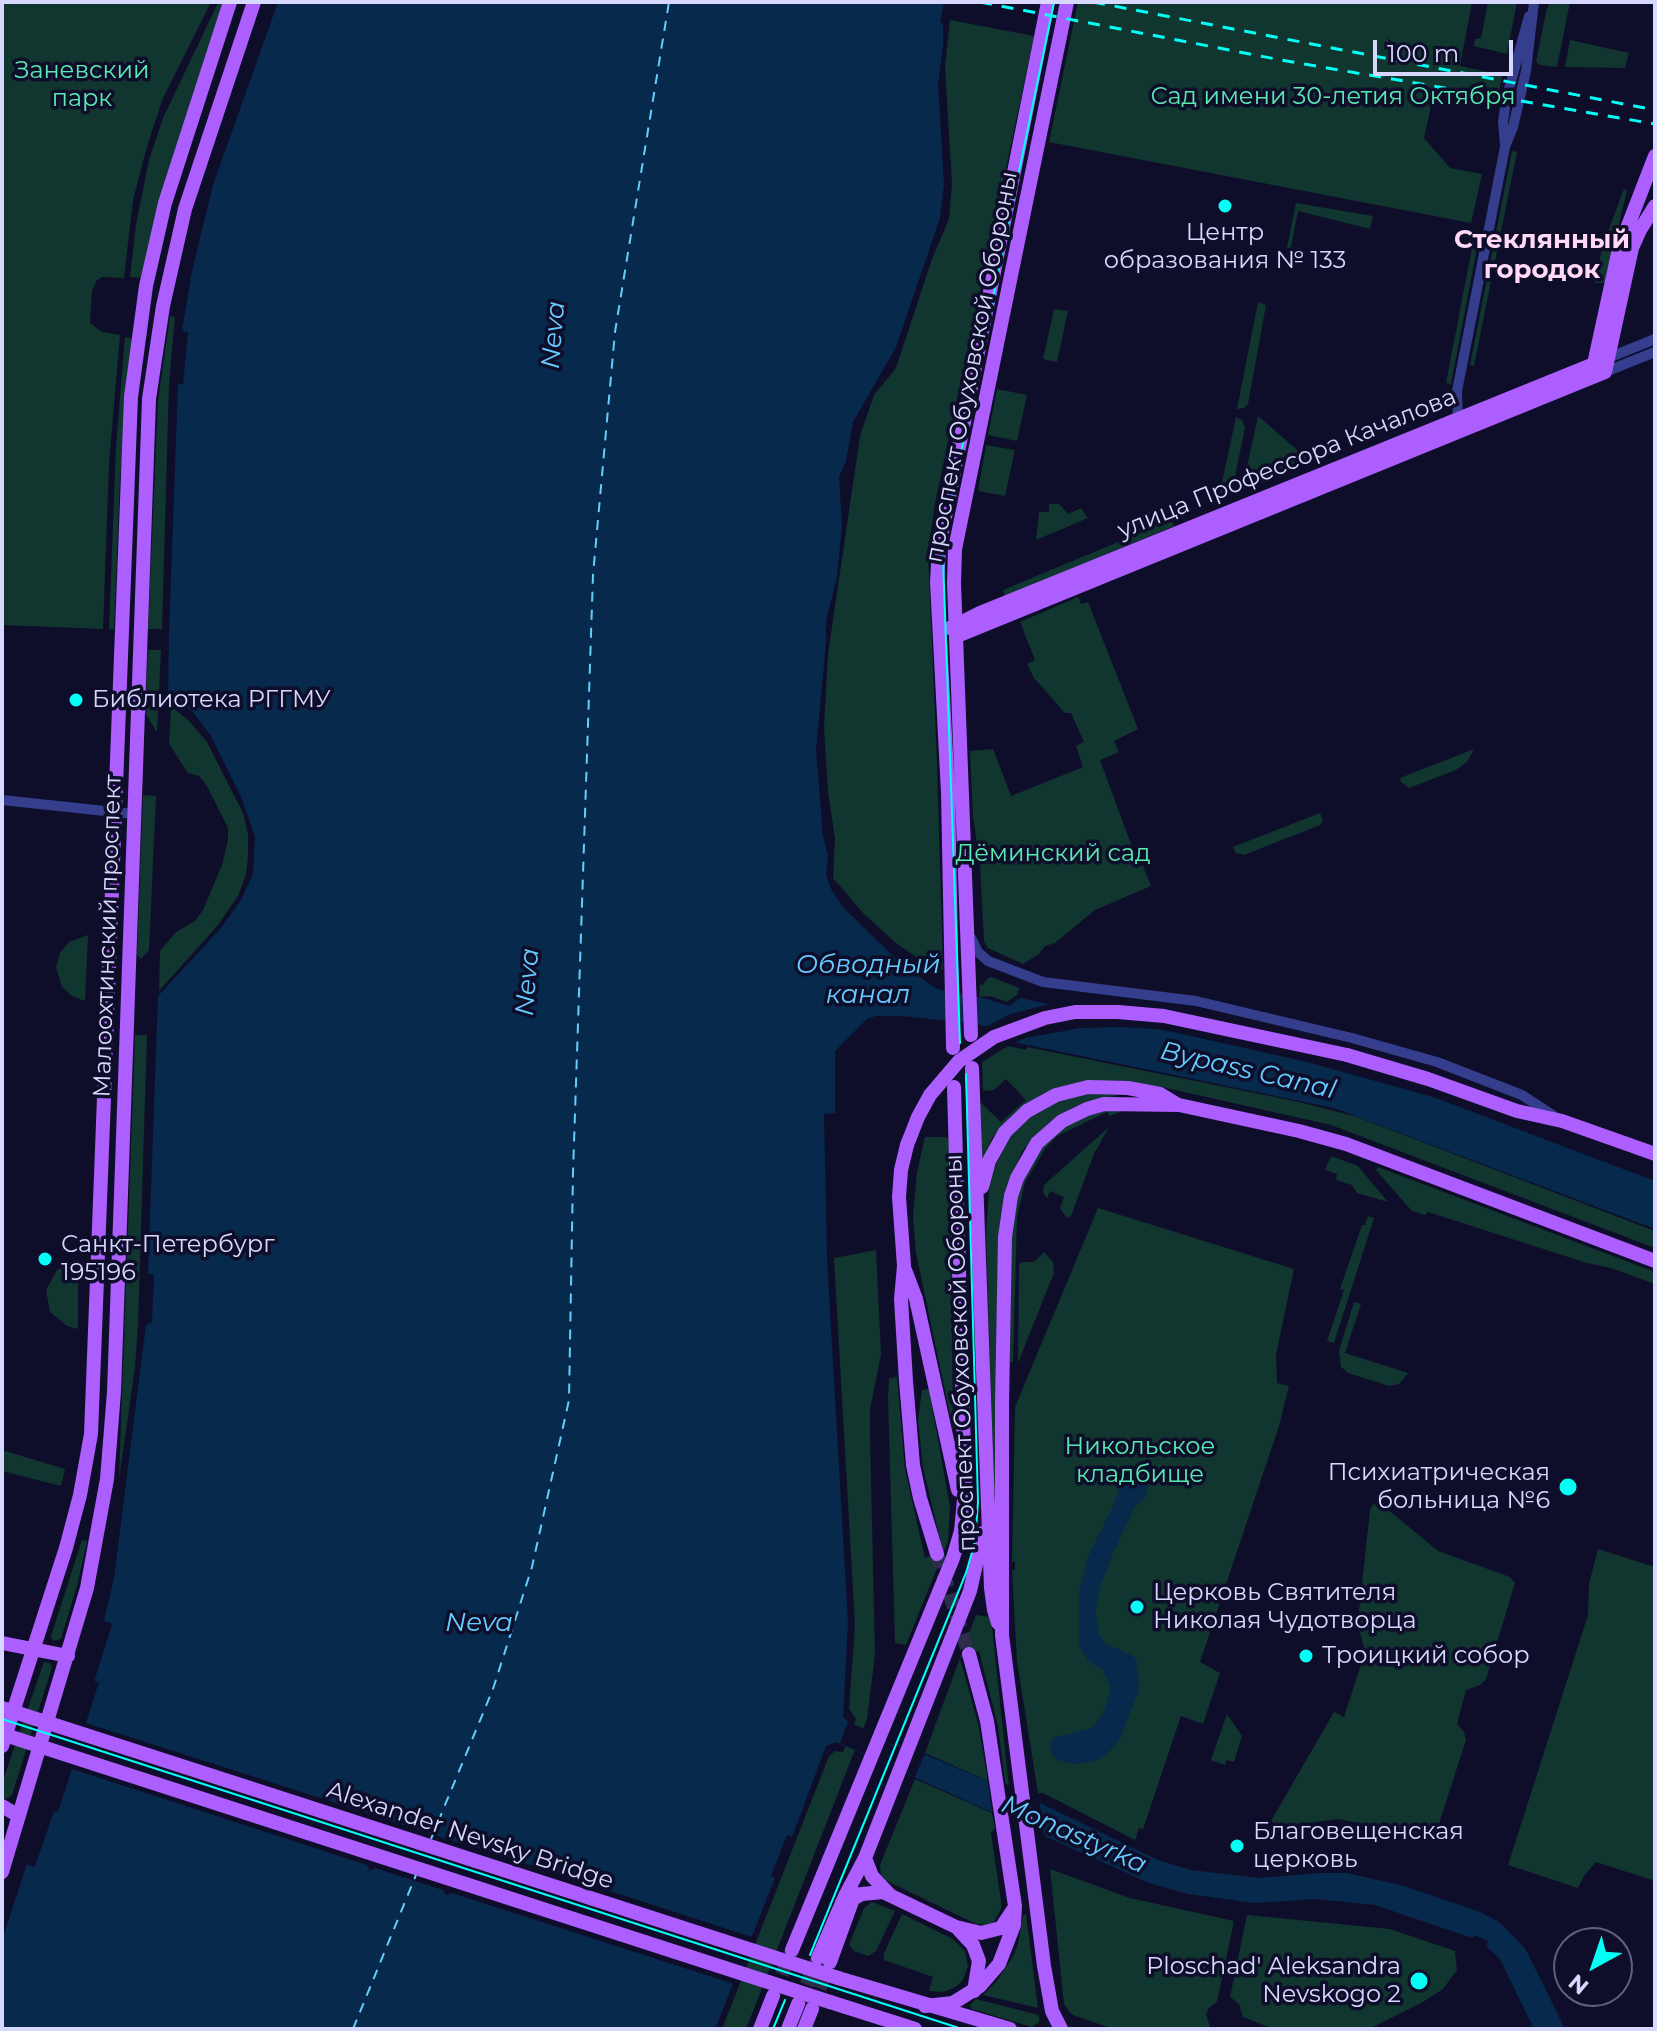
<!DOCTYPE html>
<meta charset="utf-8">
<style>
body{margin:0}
#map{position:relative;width:1657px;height:2031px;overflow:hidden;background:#0f0e2a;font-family:Montserrat,sans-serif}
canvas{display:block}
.frame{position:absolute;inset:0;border:4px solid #d7d8ff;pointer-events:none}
.north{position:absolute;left:1553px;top:1927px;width:80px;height:80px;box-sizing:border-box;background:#0f0e2a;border:2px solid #5f5f7f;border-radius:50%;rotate:220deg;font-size:22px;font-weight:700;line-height:32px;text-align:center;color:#d7d8ff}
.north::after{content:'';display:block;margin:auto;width:28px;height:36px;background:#03fff6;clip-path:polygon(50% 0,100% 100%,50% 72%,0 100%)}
.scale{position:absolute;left:1373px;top:40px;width:140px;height:36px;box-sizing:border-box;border:4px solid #d7d8ff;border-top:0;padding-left:10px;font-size:24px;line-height:28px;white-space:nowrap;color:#d7d8ff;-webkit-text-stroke:6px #0f0e2a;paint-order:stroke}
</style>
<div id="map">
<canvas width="1657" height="2031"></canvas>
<div class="frame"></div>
<div class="north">N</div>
<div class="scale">100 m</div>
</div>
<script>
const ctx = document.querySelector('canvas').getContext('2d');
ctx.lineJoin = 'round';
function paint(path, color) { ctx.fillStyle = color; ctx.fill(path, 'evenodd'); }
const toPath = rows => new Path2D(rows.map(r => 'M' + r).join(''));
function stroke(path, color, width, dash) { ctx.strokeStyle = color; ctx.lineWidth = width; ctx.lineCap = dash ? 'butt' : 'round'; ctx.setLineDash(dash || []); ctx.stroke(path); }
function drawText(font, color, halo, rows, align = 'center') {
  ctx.font = font + ' Montserrat,sans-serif'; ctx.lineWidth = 7; ctx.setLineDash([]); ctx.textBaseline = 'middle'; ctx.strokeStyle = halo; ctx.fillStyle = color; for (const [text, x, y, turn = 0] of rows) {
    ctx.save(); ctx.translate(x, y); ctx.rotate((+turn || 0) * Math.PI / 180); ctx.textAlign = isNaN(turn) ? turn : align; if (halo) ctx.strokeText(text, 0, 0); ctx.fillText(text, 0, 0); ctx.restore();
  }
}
const green = toPath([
 [2,2,211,2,163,98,148,143,133,200,124,278,102,277,97,280,92,290,90,323,102,332,120,335,109,463,103,629,2,625],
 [224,2,143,278,130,277,136,224,149,160,163,118,218,3],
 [1078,2,1472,2,1460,66,1502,75,1497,104,1434,93,1424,138,1450,168,1482,174,1471,223,1049,142],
 [1488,2,1517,2,1507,54,1474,46,1475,39,1481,38],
 [1550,2,1570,2,1557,67,1540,65,1536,62,1546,12],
 [950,20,1034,36,935,503,928,552,937,762,943,970,930,966,897,944,863,913,833,878,835,839,828,791,824,727,828,654,860,436,874,395,896,368,932,259,949,219,952,183,945,68],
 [1570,40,1629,53,1625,68,1565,67],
 [1512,151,1517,152,1474,366,1470,365],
 [1624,189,1627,190,1605,283,1594,283,1604,242],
 [1296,203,1373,216,1370,229,1298,211,1290,252,1287,247],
 [1475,232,1479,238,1451,384,1446,383],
 [1258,302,1266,305,1248,404,1244,408,1237,409],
 [1054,309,1068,311,1057,362,1043,359],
 [170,316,175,317,169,383,162,629,148,629,158,401],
 [125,337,133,339,120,478,114,629,109,629,116,446],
 [997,389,1027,395,1017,441,988,435],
 [1258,416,1311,462,1247,489,1244,480],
 [1236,417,1242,420,1245,428,1231,495,1218,501],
 [986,445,1015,450,1005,496,978,491],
 [1049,504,1059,504,1068,514,1081,508,1088,518,1036,540,1039,512,1049,512],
 [1171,520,1174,526,1005,596,1003,590],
 [1078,597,1081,604,1088,602,1138,729,1114,741,1119,752,1100,760,1139,866,1143,866,1151,886,1095,910,1055,943,1045,946,1039,954,1023,964,988,948,984,941,980,864,973,816,970,751,993,749,1011,796,1083,767,1076,746,1084,742,1071,713,1065,713,1034,678,1027,664,1035,660,1020,622],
 [148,650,161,650,157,732,145,713],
 [171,706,189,721,207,742,243,813,248,834,248,856,246,875,238,896,218,925,159,991,160,951,176,932,195,921,203,910,222,865,228,840,228,828,207,786,199,776,188,773,169,744],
 [1474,749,1467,762,1456,770,1409,788,1401,782,1400,778],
 [143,795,156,796,149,950,141,959,137,955],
 [1320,813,1323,820,1320,825,1244,855,1236,853,1233,847],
 [88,935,85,1001,72,996,62,987,56,967,60,953,69,942],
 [991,977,1019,988,1017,995,1007,1002,990,996,979,997,980,984,983,985,987,979],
 [135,1035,147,1035,138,1324,135,1367,119,1479],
 [1008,1046,1026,1050,1027,1047,1299,1102,1357,1117,1655,1231,1655,1248,1331,1125,1162,1087,1083,1081,1056,1088,1042,1094,1012,1115,993,1137,982,1160,979,1101,1001,1122,1026,1100,1006,1079,994,1090,983,1091,982,1062],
 [1098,1093,1118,1095,1076,1106,1049,1123,1023,1150,1007,1184,1000,1234,997,1490,994,1490,986,1233,990,1178,1008,1139,1032,1116,1056,1102,1073,1096],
 [1107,1110,1123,1111,1110,1116,1107,1112,1057,1136,1045,1149,1025,1182,1017,1217,1013,1362,1010,1362,1011,1239,1017,1197,1022,1181,1041,1148,1065,1126,1086,1116],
 [1109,1127,1094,1154,1071,1216,1067,1218,1060,1208,1064,1197,1050,1191,1047,1198,1043,1192,1044,1185],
 [925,1137,946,1137,950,1140,953,1429,916,1253,913,1216,917,1172],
 [1331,1156,1358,1166,1388,1202,1357,1193,1352,1185,1336,1180,1337,1174,1325,1170],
 [1378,1167,1655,1272,1655,1284,1611,1268,1587,1263,1428,1212,1425,1215,1412,1211,1376,1170],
 [1098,1208,1294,1269,1276,1355,1277,1383,1289,1386,1279,1426,1200,1662,1220,1673,1203,1724,1181,1716,1143,1829,1139,1828,1135,1840,1043,1793,1038,1793,1017,1661,1014,1608,1012,1570,1015,1570,1015,1562,1012,1562,1015,1407],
 [1368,1216,1374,1218,1334,1343,1327,1341,1344,1290,1340,1289,1362,1225,1365,1225],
 [876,1250,881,1354,870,1410,870,1433,875,1655,867,1719,746,2029,722,2029,829,1756,835,1751,843,1752,856,1719,849,1709,855,1625,834,1258],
 [1044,1252,1053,1262,1054,1273,1018,1363,1019,1265,1021,1262,1034,1262],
 [78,1262,78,1329,67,1326,50,1312,46,1290,57,1270],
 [1354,1302,1361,1304,1345,1353,1408,1373,1399,1384,1389,1386,1348,1373,1341,1367,1339,1351],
 [897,1377,905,1469,925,1558,943,1551,923,1468,918,1420,922,1390,929,1389,950,1507,948,1541,906,1645,895,1643,888,1397,889,1378],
 [2,1450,65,1469,61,1486,2,1471],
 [1373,1504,1386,1508,1438,1551,1510,1577,1515,1583,1486,1679,1480,1685,1466,1690,1457,1724,1464,1732,1466,1740,1437,1830,1428,1838,1339,1819,1286,1826,1277,1825,1271,1821,1334,1712,1344,1717,1365,1652,1358,1625,1359,1611,1370,1510],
 [82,1540,87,1541,78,1582,61,1639,53,1641,51,1636],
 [1598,1549,1655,1567,1655,1881,1596,1862,1584,1876,1578,1888,1508,1865,1588,1615,1589,1584],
 [976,1615,991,1617,1010,1797,1007,1797,998,1726,979,1651,960,1658,978,1723,988,1781,925,1753,960,1658],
 [44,1662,50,1663,52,1667,12,1795,6,1799,2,1797,2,1783],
 [1227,1714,1242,1736,1234,1762,1227,1760,1225,1765,1211,1760],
 [915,1779,992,1813,995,1828,991,1833,1001,1901,1001,1909,994,1922,988,1925,976,1924,887,1881,881,1875,880,1865],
 [1050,1869,1130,1898,1234,1921,1217,2002,1209,2008,1206,2014,1210,2027,1113,2029,1073,2015,1068,2010,1064,2004],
 [872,1902,895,1911,876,1951,868,1956,854,1951,849,1945,864,1908],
 [902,1914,953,1939,965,1951,968,1966,963,1980,957,1986,944,1992,929,1991,933,1977,884,1960,884,1953],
 [1026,1914,1038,2008,983,1995,996,1982,1012,1958,1018,1944,1023,1915],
 [1247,1915,1390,1929,1455,1951,1457,1970,1443,1989,1423,2002,1369,2029,1274,2029,1243,2017,1239,2004,1230,1997],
 [976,1999,1039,2015,1039,2022,1032,2027,972,2009,970,2005]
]);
const water = toPath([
 [278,2,944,2,940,22,943,24,943,46,938,85,944,183,940,218,896,347,853,422,846,461,839,477,842,525,837,577,826,621,826,643,816,750,823,836,828,855,826,875,832,891,843,907,898,961,937,989,987,999,1009,1006,1021,998,1307,1062,1433,1097,1655,1181,1655,1229,1334,1108,1004,1040,987,1027,978,1024,901,1016,876,1016,867,1019,835,1051,835,1113,824,1114,827,1259,848,1623,843,1716,848,1722,1040,1803,1158,1860,1191,1870,1259,1878,1320,1873,1347,1873,1404,1886,1480,1912,1499,1922,1525,1948,1565,2029,1534,2029,1500,1959,1486,1946,1488,1941,1474,1935,1472,1938,1375,1905,1316,1899,1255,1903,1188,1894,1149,1883,836,1742,826,1746,792,1837,787,1835,771,1876,775,1878,715,2029,2,2029,2,1940,27,1864,35,1866,54,1811,58,1811,98,1683,94,1681,112,1624,104,1621,114,1578,146,1325,152,1322,154,1275,148,1273,158,996,221,928,241,900,253,874,255,836,241,797,211,736,193,712,168,698,169,634,178,384,183,384,188,332,182,331,192,271,213,185],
 [1133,1469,1146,1472,1150,1476,1148,1487,1144,1499,1135,1506,1114,1551,1100,1587,1095,1612,1099,1634,1105,1644,1132,1655,1137,1661,1139,1689,1120,1739,1109,1752,1100,1759,1078,1764,1069,1763,1057,1760,1051,1753,1050,1745,1053,1738,1092,1728,1103,1714,1111,1688,1102,1669,1089,1662,1079,1645,1079,1592,1087,1559,1114,1504,1127,1470,1132,1472]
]);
const pier = toPath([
 [1058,1002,1266,1048,1344,1067,1201,1036,1156,1029,1119,1027,1081,1028,1025,1038,1009,1045,981,1029,1011,1014],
 [104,1621,112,1624,94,1681,99,1682,86,1723,383,1818,388,1816,391,1821,459,1843,465,1840,468,1845,755,1938,737,1985,452,1893,446,1895,443,1890,375,1868,370,1871,367,1865,72,1769,58,1812,54,1811,34,1867,27,1864,28,1861,32,1862,50,1809,55,1807,94,1685,90,1680,107,1626,103,1625],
 [848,1722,925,1753,915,1777,840,1743],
 [987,1776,1039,1798,1045,1839,993,1817]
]);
const ferry = toPath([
 [431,1839,493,1689,532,1567,569,1400,573,1173,593,575,615,332,669,2],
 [353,2029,416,1875]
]);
const majorTunnel = toPath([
 [937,1554,969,1654],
 [774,1994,792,1950],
 [798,2004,817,1961],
 [812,2008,829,1964]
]);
const minor = toPath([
 [1505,145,1503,122,1506,100,1529,16],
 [1603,360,1655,339],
 [1602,370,1605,372,1655,352],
 [1458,423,1457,391,1505,147,1513,127,1526,71,1534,2],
 [2,800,133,814],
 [971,938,978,952,988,961,1043,982,1196,1001,1352,1038,1437,1062,1522,1095,1557,1118]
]);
const major = toPath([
 [950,628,980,613,1594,364,1619,249,1655,156],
 [957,636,1605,372,1632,248,1640,230,1655,206],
 [971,1035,954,583,955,549,1067,2],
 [953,1048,948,793,937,582,939,547,1048,2],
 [1347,1055,1428,1079,1517,1111,1562,1121,1655,1154],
 [972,1068,991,1588,994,1610,998,1623],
 [907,1145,901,1170,899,1197,904,1266,901,1299,906,1381,913,1465,920,1498,937,1554],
 [982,1187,989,1161,1005,1132,1027,1111,1056,1095,1088,1087,1128,1088,1160,1094,1178,1105],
 [905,1270,916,1299,958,1490],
 [2,1643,68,1656],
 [2,1746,66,1548,80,1495,91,1434,131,397,146,286,165,203,230,2],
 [2,1806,19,1816],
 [865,1858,872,1876,890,1895],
 [2,1872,87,1588,107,1479,114,1392,149,399,163,306,185,209,254,2],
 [853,1899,862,1894,883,1892,956,1927,981,1933,1001,1928,1013,1910],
 [959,1930,973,1945,979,1961,974,1991],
 [792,1950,953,1558,961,1531,965,1489,954,1087],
 [818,1958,845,1896,865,1858,970,1591,983,1533],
 [830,1962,855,1893],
 [838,1978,1010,2029],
 [830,2002,915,2029],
 [925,2006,953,2003,980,1986,999,1964,1014,1925,1015,1906,987,1721,969,1654],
 [760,2029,773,1996],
 [788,2029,798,2004],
 [804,2029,812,2009],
 [1061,2029,1052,2011,1044,1966,1002,1635,1002,1405,1005,1237,1011,1196,1017,1178,1037,1143,1062,1121,1087,1109,1104,1104,1179,1105,1299,1131,1346,1144,1655,1261]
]);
const tram = toPath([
 [960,1043,943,557,950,506,1054,2],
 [2,1719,962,2029],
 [810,1955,966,1573,975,1542,978,1502,966,1074],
 [773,2029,785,2000]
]);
const rail = toPath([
 [980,2,1281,60,1655,124],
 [1093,2,1655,110]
]);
const majorBridge = toPath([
 [907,1145,918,1117,930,1095,959,1061,994,1037,1045,1018,1075,1012,1118,1012,1164,1016,1347,1055],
 [2,1708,838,1978],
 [2,1734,830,2002]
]);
const markers = [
 [1225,206,8,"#03fff6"],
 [76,700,8,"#03fff6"],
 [45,1259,8,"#03fff6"],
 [1568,1487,10,"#03fff6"],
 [1137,1607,8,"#03fff6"],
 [1306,1656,8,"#03fff6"],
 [1237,1846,8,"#03fff6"],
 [1419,1981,10,"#03fff6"]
];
const parkNames = [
 ["Заневский",82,71],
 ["парк",82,99],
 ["Сад имени 30-летия Октября",1333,97],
 ["Дёминский сад",1053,854],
 ["Никольское",1140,1447],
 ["кладбище",1140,1475]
];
const poiNames = [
 ["Центр",1225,233,"center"],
 ["образования № 133",1225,261,"center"],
 ["Библиотека РГГМУ",92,700],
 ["Санкт-Петербург",61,1245],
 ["195196",61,1273],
 ["Психиатрическая",1550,1473,"right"],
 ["больница №6",1550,1501,"right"],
 ["Церковь Святителя",1153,1593],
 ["Николая Чудотворца",1153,1621],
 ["Троицкий собор",1322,1656],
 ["Благовещенская",1253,1832],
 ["церковь",1253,1860],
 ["Ploschad' Aleksandra",1401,1967,"right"],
 ["Nevskogo 2",1401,1995,"right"]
];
const streetNames = [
 ["проспект Обуховской Обороны",972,367,-79],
 ["улица Профессора Качалова",1287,464,-22],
 ["Малоохтинский проспект",108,936,-88],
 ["проспект Обуховской Обороны",961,1353,-92],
 ["Alexander Nevsky Bridge",470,1836,18]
];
const neighbourhoodNames = [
 ["Стеклянный",1542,240],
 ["городок",1542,270]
];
const waterNames = [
 ["Neva",554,335,-85],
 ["Обводный",868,965],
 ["канал",868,995],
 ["Neva",528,982,-85],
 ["Bypass Canal",1248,1071,13],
 ["Neva",479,1623],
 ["Monastyrka",1074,1835,24]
];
paint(green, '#11352f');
paint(water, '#06294c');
paint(pier, '#0f0e2a');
stroke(ferry, '#65cdff', 2, [10, 8]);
stroke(majorTunnel, '#2d2c4a', 14, [14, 7]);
stroke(minor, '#353e8d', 10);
stroke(major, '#ad5eff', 14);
stroke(tram, '#03fff6', 2);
stroke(rail, '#03fff6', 3, [12, 10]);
stroke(majorBridge, '#ad5eff', 14);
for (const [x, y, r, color] of markers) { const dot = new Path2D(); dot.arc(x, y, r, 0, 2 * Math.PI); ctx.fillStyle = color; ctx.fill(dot); stroke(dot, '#0f0e2a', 3); }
drawText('24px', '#59eab2', '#0f0e2a', parkNames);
drawText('24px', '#d7d8ff', '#0f0e2a', poiNames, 'left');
drawText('24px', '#d7d8ff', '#0f0e2a', streetNames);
drawText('bold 26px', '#ffd9f6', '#0f0e2a', neighbourhoodNames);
drawText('italic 26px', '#65cdff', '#0f0e2a', waterNames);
</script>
